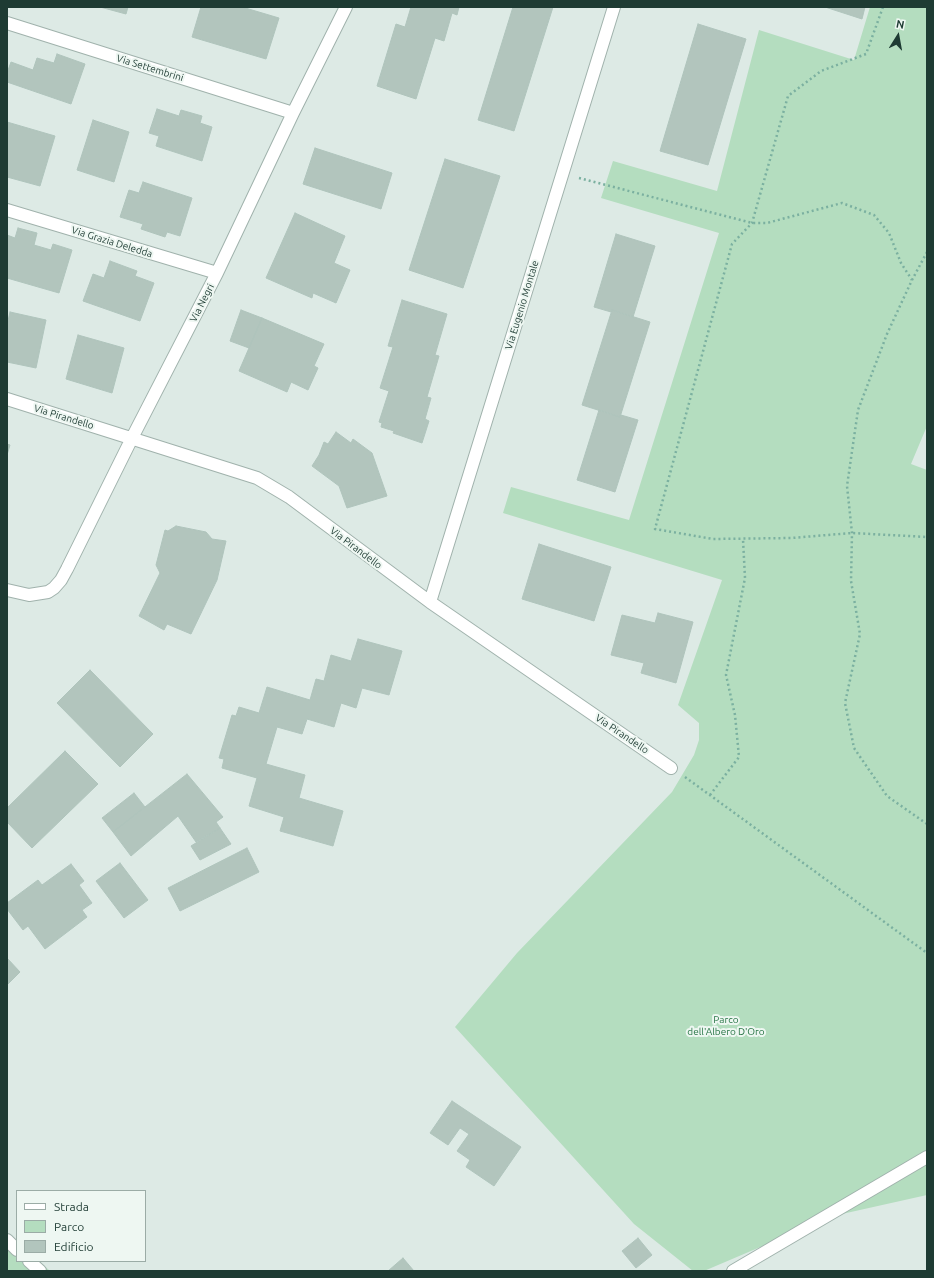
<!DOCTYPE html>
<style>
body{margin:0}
#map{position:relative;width:934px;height:1278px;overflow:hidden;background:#ddeae5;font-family:Ubuntu,sans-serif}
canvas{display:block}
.frame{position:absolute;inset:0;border:8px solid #1e3b33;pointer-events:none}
.legend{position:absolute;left:16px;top:1190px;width:130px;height:72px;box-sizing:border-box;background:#eef7f2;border:1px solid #9baca6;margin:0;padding:5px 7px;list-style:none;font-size:12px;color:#1e3b33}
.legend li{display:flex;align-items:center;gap:8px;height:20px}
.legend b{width:20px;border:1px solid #9baca6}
.north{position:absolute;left:878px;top:16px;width:40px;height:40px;-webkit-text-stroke:3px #eef7f2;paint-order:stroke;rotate:11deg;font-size:11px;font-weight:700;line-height:16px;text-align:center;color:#1e3b33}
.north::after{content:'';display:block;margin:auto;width:14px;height:18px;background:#1e3b33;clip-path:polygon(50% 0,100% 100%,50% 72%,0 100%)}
</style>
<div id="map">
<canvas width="934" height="1278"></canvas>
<div class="frame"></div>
<ul class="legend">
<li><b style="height:5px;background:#fff"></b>Strada</li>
<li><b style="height:11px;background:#b4ddbf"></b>Parco</li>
<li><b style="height:11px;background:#b2c5bd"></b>Edificio</li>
</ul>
<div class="north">N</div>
</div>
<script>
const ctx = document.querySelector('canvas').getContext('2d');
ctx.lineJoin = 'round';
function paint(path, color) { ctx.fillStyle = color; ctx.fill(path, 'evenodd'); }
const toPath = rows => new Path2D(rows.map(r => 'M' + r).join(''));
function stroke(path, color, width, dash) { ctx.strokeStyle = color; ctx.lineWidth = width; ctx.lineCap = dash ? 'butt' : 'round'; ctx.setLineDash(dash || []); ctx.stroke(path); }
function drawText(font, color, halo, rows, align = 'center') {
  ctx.font = font + ' Ubuntu,sans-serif'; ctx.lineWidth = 4; ctx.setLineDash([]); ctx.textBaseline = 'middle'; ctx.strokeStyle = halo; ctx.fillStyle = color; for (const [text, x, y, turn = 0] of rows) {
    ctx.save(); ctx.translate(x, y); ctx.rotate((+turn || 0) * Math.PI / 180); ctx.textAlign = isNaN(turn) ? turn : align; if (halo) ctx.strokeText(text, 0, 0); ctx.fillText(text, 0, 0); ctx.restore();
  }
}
const green = toPath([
 [870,7,927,7,927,426,911,464,927,470,927,1195,833,1216,704,1271,693,1271,634,1224,455,1027,517,953,672,792,694,755,699,740,699,723,678,705,722,580,503,513,511,487,629,520,719,233,601,198,613,161,717,191,759,30,854,60],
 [7,1234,17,1243,17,1261,39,1261,50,1271,7,1271]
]);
const building = toPath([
 [100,7,128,7,126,14,100,7],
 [201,7,242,7,279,18,266,59,192,37,201,7],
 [411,7,459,7,457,15,452,13,444,41,435,38,416,99,377,86,396,24,405,27,411,7],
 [513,7,553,7,514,131,478,120,513,7],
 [825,7,865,7,862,19,825,7],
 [698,24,746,39,708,165,660,151,698,24],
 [57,54,85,64,71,104,7,82,7,73,11,62,33,70,37,58,54,63,57,54],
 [157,109,179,116,181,110,202,116,200,123,212,127,202,161,156,146,159,136,149,133,157,109],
 [93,120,129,132,114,182,77,170,93,120],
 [7,122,55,136,40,186,7,177,7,122],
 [315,148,392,173,381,209,303,184,315,148],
 [445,159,500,176,463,288,409,270,445,159],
 [143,182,192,198,180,236,167,232,165,237,141,229,143,224,120,217,129,190,139,193,143,182],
 [295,213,345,236,334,263,350,270,336,303,313,293,312,298,266,278,295,213],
 [18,228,37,233,34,245,51,250,53,244,72,250,59,293,7,278,7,235,15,238,18,228],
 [616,234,655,246,633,317,612,310,611,312,594,307,616,234],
 [110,261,137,271,135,276,154,283,140,321,83,301,93,274,104,278,110,261],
 [402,300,447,314,435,355,439,356,427,397,431,398,425,419,429,421,422,443,393,433,394,431,381,427,382,423,379,422,389,391,380,388,393,347,388,346,402,300],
 [241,310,262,318,249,348,230,341,241,310],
 [612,310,650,322,620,417,582,405,612,310],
 [10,312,46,320,36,368,7,362,7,325,10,312],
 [262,318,324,344,314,366,318,368,308,390,291,382,287,392,239,371,262,318],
 [78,335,124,348,112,393,66,379,78,335],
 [599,410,620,417,621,415,638,420,615,492,577,480,599,410],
 [336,432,351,443,353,439,372,453,387,496,347,508,339,486,312,466,319,455,324,442,328,444,336,432],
 [7,444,10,445,7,455,7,444],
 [176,526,206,532,212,539,226,541,217,580,191,634,167,624,164,630,139,616,160,573,156,565,165,530,168,531,176,526],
 [539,544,611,567,594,621,522,599,539,544],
 [658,613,693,622,676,683,641,673,644,663,611,655,622,615,655,623,658,613],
 [358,639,402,651,389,695,362,688,356,708,341,703,334,727,307,719,302,734,277,727,266,764,305,775,299,798,343,811,333,846,280,831,284,817,249,806,257,778,222,768,224,759,219,758,232,715,236,716,239,707,259,713,267,687,310,700,316,679,324,681,331,655,351,661,358,639],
 [90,670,153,734,120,767,57,703,90,670],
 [65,751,98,784,32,848,7,822,7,808,65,751],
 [187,774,223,817,216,822,220,828,196,842,178,816,131,856,113,832,187,774],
 [134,793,145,807,113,832,102,818,134,793],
 [220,828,231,844,200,860,191,846,220,828],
 [247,848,259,872,180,911,168,888,247,848],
 [120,863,148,900,124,918,96,881,120,863],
 [71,864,84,881,79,885,92,903,82,910,87,917,45,949,28,926,23,930,7,909,7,903,38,880,42,885,71,864],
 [7,958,20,972,7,985,7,958],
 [452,1101,521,1147,494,1186,466,1167,470,1160,457,1151,469,1134,460,1128,448,1145,430,1133,452,1101],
 [638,1238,652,1255,636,1268,622,1251,638,1238],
 [403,1258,414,1271,388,1271,403,1258]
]);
const path = toPath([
 [883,7,866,54,821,71,788,96,752,223,732,244,655,529,713,539,791,538,852,533,927,537],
 [579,178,752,223,767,223,842,203,874,215,889,233,901,263,912,280],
 [927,252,912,280,887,334,858,410,847,486,852,533,851,581,860,634,845,703,854,748,887,796,927,824],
 [685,777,927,953],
 [710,795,739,757,735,715,726,675,745,578,743,539]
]);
const street = toPath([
 [7,23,293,113],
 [7,210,217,273],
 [7,399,257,478,289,497,430,602,671,768],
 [7,590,29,595,48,592,54,588,61,580,67,569,132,438,217,273,293,113,346,7],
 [430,602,614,7],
 [7,1240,17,1250],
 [29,1261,40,1271],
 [733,1271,927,1157]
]);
const streetNames = [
 ["Via Settembrini",150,68,17],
 ["Via Grazia Deledda",112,242,17],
 ["Via Negri",202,303,-63],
 ["Via Eugenio Montale",522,305,-73],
 ["Via Pirandello",64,417,17],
 ["Via Pirandello",356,548,37],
 ["Via Pirandello",622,734,34]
];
const parkNames = [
 ["Parco",726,1020],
 ["dell'Albero D'Oro",726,1032]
];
paint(green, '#b4ddbf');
paint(building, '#b2c5bd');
stroke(building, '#afc4bc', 1);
stroke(street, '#a0b2ac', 14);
stroke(path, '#7bb0a0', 2.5, [2, 3]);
stroke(street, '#fff', 12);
drawText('10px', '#1e3b33', '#eef7f2', streetNames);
drawText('10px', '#267444', '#eef7f2', parkNames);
</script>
